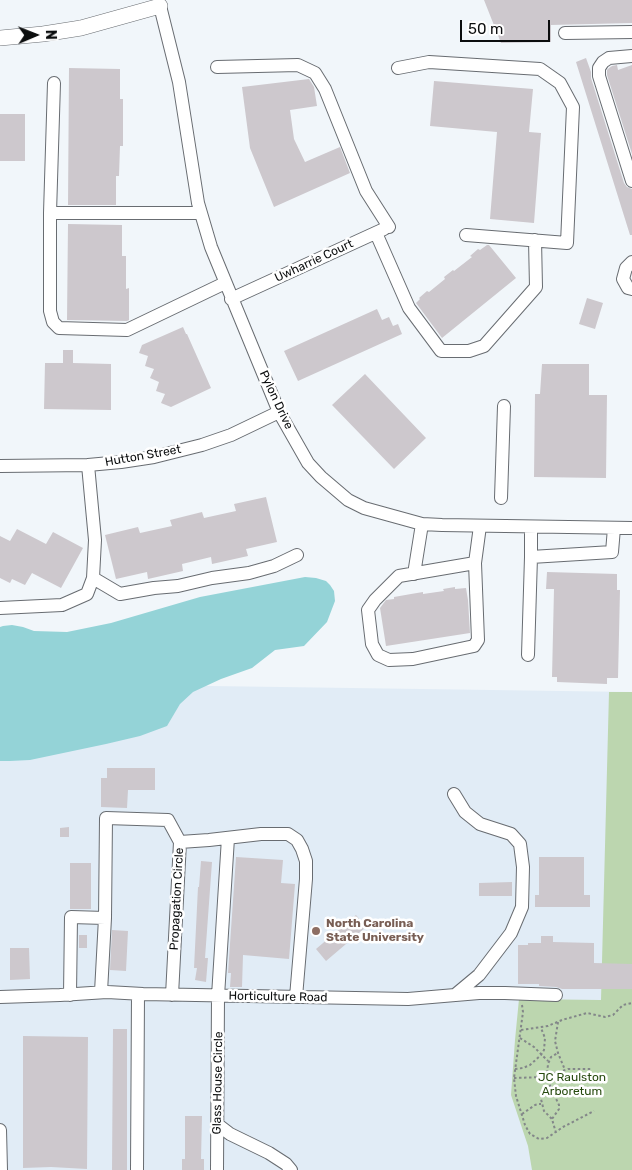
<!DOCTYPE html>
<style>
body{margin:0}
#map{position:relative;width:632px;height:1170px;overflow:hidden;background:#f1f6fa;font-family:Rubik,sans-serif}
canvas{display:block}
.north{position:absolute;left:10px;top:10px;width:50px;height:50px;-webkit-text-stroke:4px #fff;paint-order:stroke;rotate:89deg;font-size:14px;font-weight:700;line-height:20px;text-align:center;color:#0b0d0e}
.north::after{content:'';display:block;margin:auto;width:18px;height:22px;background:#0b0d0e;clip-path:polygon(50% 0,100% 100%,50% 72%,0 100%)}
.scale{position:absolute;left:460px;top:20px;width:90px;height:22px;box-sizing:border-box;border:2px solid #0b0d0e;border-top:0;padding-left:6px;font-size:15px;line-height:18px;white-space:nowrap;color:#0b0d0e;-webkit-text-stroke:4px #fff;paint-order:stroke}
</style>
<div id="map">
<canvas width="632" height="1170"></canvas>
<div class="north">N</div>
<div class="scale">50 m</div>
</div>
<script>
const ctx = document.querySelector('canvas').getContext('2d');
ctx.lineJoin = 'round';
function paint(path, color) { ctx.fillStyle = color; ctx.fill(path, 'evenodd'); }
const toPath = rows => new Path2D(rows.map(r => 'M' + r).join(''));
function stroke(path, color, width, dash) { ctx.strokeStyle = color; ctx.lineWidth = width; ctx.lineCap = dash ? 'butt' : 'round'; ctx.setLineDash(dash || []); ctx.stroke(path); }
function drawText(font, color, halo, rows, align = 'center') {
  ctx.font = font + ' Rubik,sans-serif'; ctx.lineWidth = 5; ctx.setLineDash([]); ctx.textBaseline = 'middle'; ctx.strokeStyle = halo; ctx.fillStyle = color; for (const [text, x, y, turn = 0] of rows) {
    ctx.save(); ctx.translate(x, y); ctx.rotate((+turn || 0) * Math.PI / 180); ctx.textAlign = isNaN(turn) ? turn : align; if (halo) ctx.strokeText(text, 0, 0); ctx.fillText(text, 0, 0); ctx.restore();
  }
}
const built = toPath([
 [0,683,632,692,632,1170,0,1170]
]);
const green = toPath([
 [609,692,632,692,632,1170,532,1170,528,1146,511,1095,515,1040,519,999,601,1000]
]);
const water = toPath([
 [305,577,316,578,326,581,330,585,334,591,335,601,327,622,304,646,275,650,252,668,221,679,193,692,180,704,167,726,140,736,106,744,30,760,10,761,0,761,0,627,3,626,12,625,23,627,34,631,67,632,111,623,200,597]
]);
const building = toPath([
 [484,0,632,0,632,23,551,25,551,42,501,43],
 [586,58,591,72,591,78,624,183,627,187,632,189,632,235,630,235,576,62],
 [617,65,618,70,632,65,632,154,607,75,607,70,609,68,612,66],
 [69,68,120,69,120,99,123,99,123,146,120,146,119,176,116,176,116,205,68,205],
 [309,79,314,87,317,106,290,110,294,139,305,162,340,147,350,173,274,207,250,148,242,87],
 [434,81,533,89,529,132,541,133,534,223,490,219,497,132,430,126],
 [0,114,25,114,25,161,0,161],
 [68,224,122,225,122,256,126,256,126,289,129,288,129,320,127,321,67,320],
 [487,245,489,245,516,278,442,338,416,303,420,299,419,298,427,291,429,292,445,279,444,277,453,270,454,271,472,257,470,256,478,249,480,250],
 [587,298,603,303,595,329,579,324],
 [377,309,382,320,389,317,393,326,398,324,402,334,298,381,284,351],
 [183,327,186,334,187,334,211,388,171,407,161,403,165,394,156,391,159,382,150,378,154,369,145,366,148,356,139,353,142,345],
 [63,350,73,350,73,363,111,364,111,410,44,409,45,363,63,363],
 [542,364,589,364,589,395,607,395,606,478,534,477,535,394,540,394],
 [365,374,426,438,394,469,332,405],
 [266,497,277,542,246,549,248,556,212,564,211,557,182,564,183,571,148,579,147,572,116,579,105,535,138,527,140,533,172,526,170,520,202,512,204,518,236,511,234,504],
 [17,529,46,544,53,532,83,548,61,588,32,573,25,585,12,579,10,583,0,578,0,536,10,541],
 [547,572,617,574,617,590,620,590,618,678,607,678,607,684,557,682,557,677,552,677,554,589,546,589],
 [455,587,455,589,466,588,468,600,470,633,386,646,380,608,386,600,394,599,394,597,411,594,423,592,423,594,444,591,443,589],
 [107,768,155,768,155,790,128,790,127,808,101,807,101,778,107,778],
 [69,827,69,837,60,837,60,828],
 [236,857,283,860,281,883,295,884,289,959,243,955,242,987,230,987,231,973,228,973],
 [539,857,584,857,584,895,590,895,590,907,535,907,535,895,539,895],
 [201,861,212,862,205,958,208,958,206,982,195,980,197,968,194,968,198,887,199,887],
 [70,863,91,863,91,909,70,909],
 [512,882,512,896,479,896,479,883],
 [356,915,366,927,326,961,316,949],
 [112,930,128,931,126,971,110,970],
 [79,935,87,935,87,948,79,948],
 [541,936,553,936,553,942,594,943,594,963,632,964,632,989,562,989,556,987,539,986,539,984,518,984,518,945,528,945,528,943,541,943],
 [10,948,29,948,30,979,10,980],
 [113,1029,127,1029,127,1170,112,1170],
 [23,1036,88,1037,87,1169,51,1167,23,1168],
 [185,1116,202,1116,201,1159,204,1159,204,1170,182,1170,182,1159,185,1159]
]);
const path = toPath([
 [522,1005,523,1012,514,1078,516,1096,525,1125,530,1134,539,1139,547,1138,563,1127,594,1111],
 [558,1022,555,1041,558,1053,565,1070],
 [521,1030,548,1026,562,1020,587,1013,605,1017,613,1015,623,1005,632,1003],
 [520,1038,534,1047,548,1061],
 [515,1069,523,1068,530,1065,541,1055,544,1050,545,1038,541,1028],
 [514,1078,543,1077,568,1069,591,1069],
 [552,1090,559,1105,559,1109,552,1119],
 [522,1114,535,1105,539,1104,541,1104],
 [556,1133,552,1119,544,1111,541,1099,542,1095,551,1089,547,1075,548,1064,551,1057,558,1053]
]);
const minor = toPath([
 [160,6,179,82,198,203,211,247,279,412,308,463,321,477,348,500,364,508,422,524,442,525,632,528],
 [565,33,632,32],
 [632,56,609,58,603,62,599,68,599,76,632,181],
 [217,67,298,65,315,73,325,89,366,191,389,227],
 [398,68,429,62,540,69,560,83,573,107,567,243,466,235],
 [54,83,50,213,50,311,53,322,59,328,127,330,225,283],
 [50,213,201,213],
 [376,233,409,308,441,351,469,351,484,346,536,287,535,240],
 [632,262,626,268,623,279,628,288,632,289],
 [231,299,384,229],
 [0,466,88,465,121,462,154,457,202,445,231,435,279,412],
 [501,498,504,406],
 [531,527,531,557],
 [475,563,399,576,375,600,368,610,372,644,378,655,389,660,413,659,474,646,478,640,475,563,480,526],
 [414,574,422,524],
 [93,578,120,594,154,588,178,586,212,578,249,573,274,566,297,555],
 [0,608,62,605,87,594,93,578,95,540,88,465],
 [528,655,531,557,612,552,614,528],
 [454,794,465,812,480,824,511,834,520,844,523,867,522,907,511,933,479,975,455,995],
 [101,992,105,918,106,818,168,820,180,842],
 [70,995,71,917,105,918],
 [172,995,180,842,209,840,261,834,288,834,297,840,302,849,306,861,306,879,296,997],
 [0,997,60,995,107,992,143,994,408,999,479,993,505,993,556,995],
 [217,1124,230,1134,269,1153,286,1164,291,1170],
 [0,1130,1,1170],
 [137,1170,138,994],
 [217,1170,218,996,228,838]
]);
const major = toPath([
 [0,38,43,34,81,28,160,6]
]);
const markers = [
 [316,931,5,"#8d6e63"]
];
const streetNames = [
 ["Uwharrie Court",314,261,-25],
 ["Pylon Drive",276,400,65],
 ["Hutton Street",143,456,-10],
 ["Propagation Circle",177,899,-87],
 ["Horticulture Road",278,997,1],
 ["Glass House Circle",218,1083,-89]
];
const educationNames = [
 ["North Carolina",326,924],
 ["State University",326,938]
];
const parkNames = [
 ["JC Raulston",572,1078],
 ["Arboretum",572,1092]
];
paint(built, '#e1ecf6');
paint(green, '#bcd6af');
paint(water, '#94d3d7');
paint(building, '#cdc8cd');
stroke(minor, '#686c71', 14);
stroke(major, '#686c71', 16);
stroke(path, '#838789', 2, [2.5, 2.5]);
stroke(minor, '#fff', 12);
stroke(major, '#fff', 15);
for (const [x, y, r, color] of markers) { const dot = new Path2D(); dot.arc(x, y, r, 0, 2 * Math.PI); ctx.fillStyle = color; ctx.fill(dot); stroke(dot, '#fff', 2); }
drawText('12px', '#0b0d0e', '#fff', streetNames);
drawText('bold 12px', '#785e54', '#fff', educationNames, 'left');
drawText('12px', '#274a0f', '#fff', parkNames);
</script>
